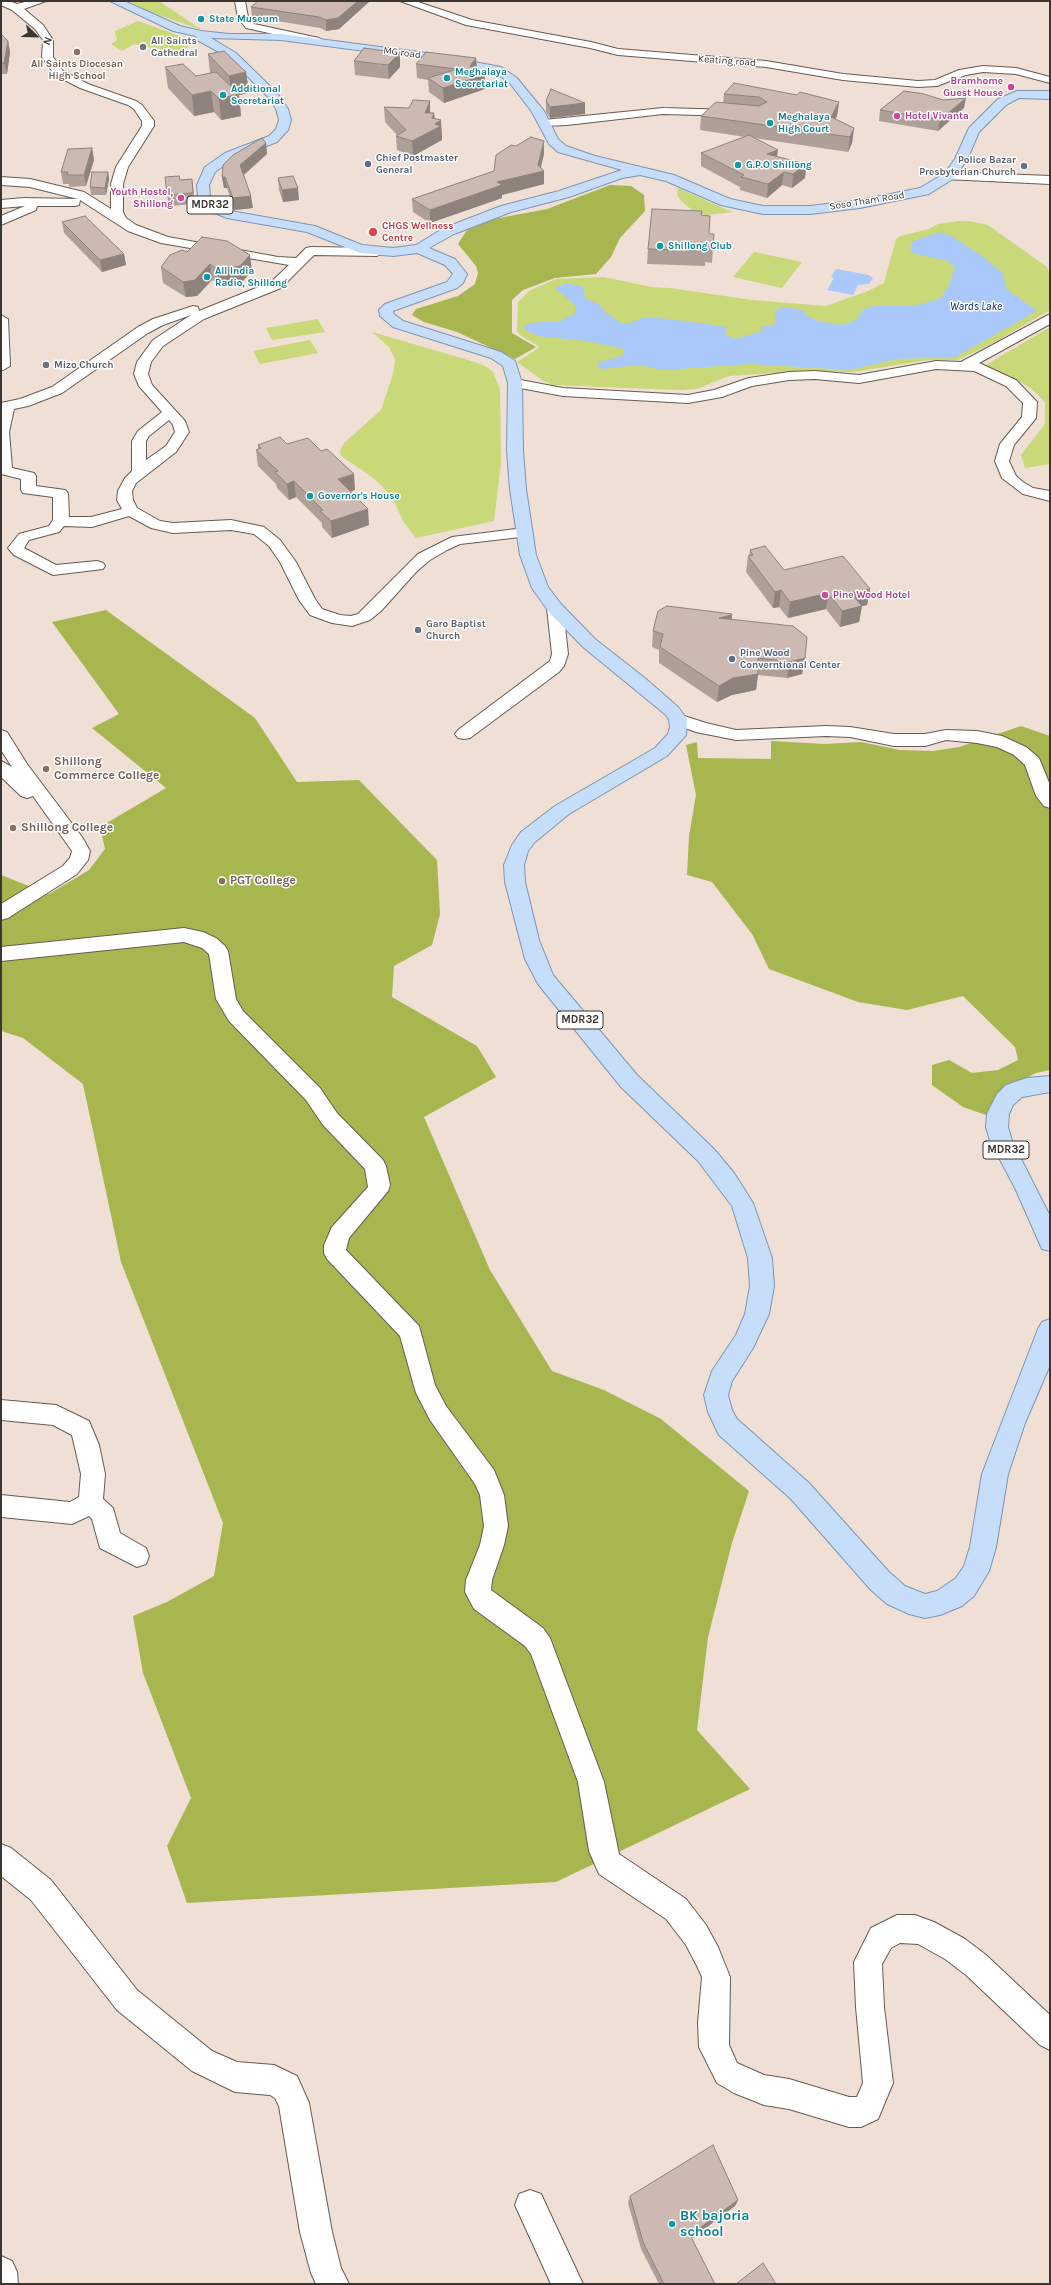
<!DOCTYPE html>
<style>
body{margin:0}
#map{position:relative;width:1051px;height:2285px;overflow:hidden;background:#efdfd5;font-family:Karla,sans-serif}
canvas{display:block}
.frame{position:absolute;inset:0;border:2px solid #3c3632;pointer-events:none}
.north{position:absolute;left:16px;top:16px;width:40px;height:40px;-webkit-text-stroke:3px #fff;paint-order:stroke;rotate:113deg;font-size:11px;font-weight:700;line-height:16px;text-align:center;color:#3c3632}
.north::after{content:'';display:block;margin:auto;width:14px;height:18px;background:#3c3632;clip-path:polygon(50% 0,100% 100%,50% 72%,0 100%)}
</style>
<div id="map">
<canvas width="1051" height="2285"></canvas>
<div class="frame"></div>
<div class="north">N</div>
</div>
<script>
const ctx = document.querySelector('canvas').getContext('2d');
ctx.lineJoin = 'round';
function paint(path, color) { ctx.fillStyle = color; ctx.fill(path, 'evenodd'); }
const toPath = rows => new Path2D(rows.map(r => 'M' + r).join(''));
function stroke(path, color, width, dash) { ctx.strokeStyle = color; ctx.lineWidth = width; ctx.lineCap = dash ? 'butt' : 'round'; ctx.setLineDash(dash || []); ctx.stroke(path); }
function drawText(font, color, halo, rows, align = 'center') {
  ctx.font = font + ' Karla,sans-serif'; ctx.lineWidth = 3; ctx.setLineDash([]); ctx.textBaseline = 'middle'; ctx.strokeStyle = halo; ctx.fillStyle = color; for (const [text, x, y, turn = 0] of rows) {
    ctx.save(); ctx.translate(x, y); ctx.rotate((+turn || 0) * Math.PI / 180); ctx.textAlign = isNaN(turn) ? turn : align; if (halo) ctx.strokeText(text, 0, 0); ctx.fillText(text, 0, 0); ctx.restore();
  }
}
const green = toPath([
 [129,1,159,1,202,30,145,10],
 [138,21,191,40,188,47,182,52,171,55,164,54,164,50,134,44,122,51,111,44,117,40,115,31],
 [678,188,732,212,707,215,693,211,680,200,677,194],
 [959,221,969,221,988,225,1047,267,1050,275,1050,310,993,343,958,360,929,360,853,372,807,371,729,376,697,389,680,390,553,385,542,380,517,362,540,347,520,335,517,331,518,302,529,291,556,279,604,277,651,287,670,288,752,300,826,306,868,291,884,283,896,239,901,236,929,229,938,224],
 [754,252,802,262,782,288,733,277],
 [318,319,325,332,272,340,266,328],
 [1050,327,1050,464,1025,468,1021,455,1045,424,1045,402,1033,390,1012,377,984,366],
 [372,332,475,362,487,367,493,372,500,389,501,463,494,521,416,538,403,521,394,501,383,487,372,477,341,456,340,450,344,443,381,410,393,374,395,360,389,347],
 [310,340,318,353,260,364,253,351]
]);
const forest = toPath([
 [610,185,631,186,644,195,645,211,620,238,611,257,596,274,555,278,523,290,512,300,512,333,536,347,515,359,457,332,424,322,412,315,416,309,458,296,475,284,478,273,476,266,458,244,467,230,494,219,547,209],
 [106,610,255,718,297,782,359,780,437,860,440,914,432,945,394,966,392,997,477,1046,496,1077,424,1117,490,1270,552,1371,604,1390,661,1419,749,1491,732,1543,708,1637,697,1730,750,1789,556,1882,187,1903,167,1846,191,1798,143,1673,133,1616,167,1602,214,1576,223,1523,121,1262,83,1084,23,1038,1,1031,1,875,49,894,89,870,105,849,100,827,166,788,92,728,119,714,52,622],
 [1021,726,1050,736,1050,1070,1036,1073,1012,1085,989,1116,963,1107,932,1085,932,1065,949,1060,972,1073,998,1070,1018,1060,1015,1047,963,996,907,1010,858,1002,769,969,752,934,712,882,687,875,689,836,696,795,686,745,697,742,698,758,771,759,771,741,825,744,861,742,900,750,933,751,959,747]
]);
const water = toPath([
 [940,232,953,237,985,258,1003,274,1006,288,1009,291,1037,311,955,357,897,359,849,370,750,364,662,370,640,365,602,369,597,366,598,363,623,355,624,349,587,341,538,336,525,330,524,327,529,323,560,321,574,314,576,310,575,305,555,288,566,283,581,286,584,289,585,298,600,305,604,311,621,323,630,323,643,318,658,318,701,323,727,327,726,335,735,339,763,331,760,327,773,325,775,323,775,311,783,307,802,310,809,317,818,321,840,325,849,323,856,320,861,312,866,308,874,306,917,305,940,299,949,285,955,268,948,261,912,253,910,249,913,241],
 [836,269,869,275,873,278,869,284,858,285,853,295,827,290,834,278,831,277]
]);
const minor = toPath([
 [1,1,9,1,17,4,29,1,46,1,24,9,43,25,53,40,53,57,63,71,88,84,136,101,142,105,154,121,154,126,128,167,123,184,123,212,126,218,136,225,168,237,278,257,296,258,306,248,311,247,377,248,383,252,377,256,314,255,281,288,204,319,163,346,151,362,148,374,152,385,185,421,189,432,176,452,136,483,132,491,133,500,137,508,160,521,173,523,231,520,264,527,280,540,296,562,315,599,322,609,340,615,351,616,358,614,418,554,452,537,524,528,529,530,532,533,529,536,460,544,447,550,430,560,417,571,381,611,370,620,352,626,332,623,310,615,299,600,280,562,269,546,254,534,231,530,173,533,151,528,129,516,92,527,64,526,59,532,29,540,24,548,56,565,97,561,103,563,105,566,103,569,53,575,14,555,8,548,19,534,49,526,53,520,53,497,23,493,21,490,21,479,1,474,1,403,20,399,52,387,138,327,153,319,193,306,198,307,199,311,271,282,289,265,161,243,128,231,80,200,79,205,75,206,37,206,36,210,1,225,1,216,25,206,1,208,1,200,24,198,78,199,30,187,1,185,1,177,30,179,84,192,111,209,111,184,116,167,142,126,142,121,134,109,128,105,80,88,55,75,42,57,43,40,35,29,12,10,1,5,1,1],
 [191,315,153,340,137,362,134,374,139,386,162,412,138,431,132,441,132,471,125,478,118,491,117,500,122,509,91,517,69,517,68,493,65,490,36,486,36,476,34,473,12,468,9,432,14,409,28,406,62,393,148,333,163,325,191,315],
 [169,420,173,425,175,432,166,446,146,460,146,441,149,436,169,420],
 [235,1,245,1,248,17,254,24,319,38,324,41,319,44,246,28,238,18,235,1],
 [400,1,415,1,472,20,591,42,618,49,766,61,843,74,918,81,935,80,959,70,983,66,1016,68,1050,77,1050,83,1016,74,983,72,966,75,937,86,918,87,843,80,766,67,618,55,590,48,466,25,400,1],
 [663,108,734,110,740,113,734,116,663,114,567,125,544,126,538,123,544,120,663,108],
 [949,172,1050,176,1050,184,945,179,943,176,949,172],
 [1050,314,1050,324,979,363,1016,380,1037,402,1036,418,1014,445,1009,461,1016,476,1023,482,1033,488,1050,491,1050,501,1023,494,1002,478,995,461,1000,444,1022,417,1023,403,1006,386,974,371,936,369,859,383,815,379,789,380,752,386,722,397,688,403,563,396,515,387,508,383,515,379,563,388,688,395,714,390,749,378,789,372,815,371,859,375,936,361,961,362,1050,314],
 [1,315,8,319,10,366,3,370,1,370,1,315],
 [555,603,561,605,563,608,568,654,564,666,559,672,470,738,464,739,458,738,455,734,458,730,550,661,552,654,547,608,549,605,555,603],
 [678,714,706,723,736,730,826,726,850,727,894,734,925,734,946,730,977,731,1002,736,1026,747,1039,758,1050,785,1050,808,1044,806,1036,796,1025,765,1014,755,997,747,977,743,946,740,925,746,894,746,850,737,826,736,736,740,696,732,672,723,669,719,672,715,678,714],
 [1,730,7,732,27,764,82,837,90,851,88,860,77,874,8,918,1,920,1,904,63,866,70,858,72,851,33,796,27,798,21,796,1,777,1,761,12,767,1,750,1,730],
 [184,928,203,932,216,938,225,946,228,951,236,999,243,1011,320,1088,337,1113,383,1160,386,1166,390,1185,388,1191,349,1238,346,1250,419,1326,435,1385,446,1406,494,1470,504,1495,508,1526,504,1545,492,1580,491,1590,543,1628,550,1638,604,1782,619,1854,686,1899,706,1925,718,1947,730,1977,729,2045,737,2063,764,2075,789,2079,849,2097,857,2097,863,2083,856,2007,854,1962,871,1928,897,1915,915,1915,934,1922,965,1939,986,1955,1050,2015,1050,2050,1040,2045,966,1975,945,1959,918,1944,900,1943,891,1948,882,1964,884,2007,893,2083,878,2119,861,2127,849,2127,789,2109,764,2105,734,2093,717,2083,699,2047,698,2023,702,1977,697,1966,686,1945,666,1919,599,1874,589,1851,578,1782,531,1654,525,1646,474,1609,465,1592,466,1580,480,1545,484,1526,480,1495,475,1484,430,1420,416,1393,400,1336,327,1259,324,1253,324,1245,332,1227,368,1187,365,1169,323,1125,306,1100,229,1021,216,999,209,954,202,948,184,942,1,961,1,947,184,928],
 [1,1400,56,1405,89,1421,99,1445,105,1474,103,1499,113,1508,120,1533,146,1548,149,1556,146,1564,137,1567,100,1548,92,1519,89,1516,72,1524,1,1517,1,1495,70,1502,79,1497,81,1474,72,1435,53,1425,1,1420,1,1400],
 [1,1844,11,1848,51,1880,137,1990,212,2051,237,2062,274,2065,297,2076,309,2103,332,2232,341,2268,349,2284,316,2284,311,2273,300,2232,279,2106,275,2098,270,2095,235,2092,192,2071,117,2010,31,1900,1,1876,1,1844],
 [530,2190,541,2194,583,2284,551,2284,515,2205,519,2194,530,2190],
 [1,2256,12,2261,17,2272,18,2284,1,2284,1,2256]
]);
const major = toPath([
 [110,1,124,1,180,26,201,31,229,34,281,34,426,53,501,67,517,78,544,111,558,139,566,146,595,156,674,175,730,199,763,206,810,206,860,200,920,188,945,173,955,159,969,128,998,99,1017,91,1050,91,1050,99,1019,98,1006,105,979,132,967,160,953,179,929,194,860,208,810,214,763,214,721,205,666,181,640,175,622,178,569,197,511,212,454,234,429,248,455,259,467,274,463,283,457,288,393,311,394,314,403,321,501,352,515,361,522,383,523,451,526,489,536,555,548,587,561,604,595,639,646,679,678,707,687,719,686,735,667,756,569,814,535,842,528,851,524,865,525,882,539,940,553,975,637,1075,714,1149,734,1173,753,1203,772,1258,774,1286,769,1314,753,1348,732,1381,728,1395,732,1410,737,1419,809,1483,889,1572,905,1586,925,1594,937,1591,956,1578,964,1566,970,1547,982,1474,1038,1329,1042,1322,1050,1319,1050,1365,1025,1423,1008,1474,996,1547,989,1571,974,1596,962,1606,940,1615,925,1618,909,1614,887,1604,871,1590,791,1499,719,1435,708,1412,704,1395,712,1371,736,1335,745,1314,750,1286,748,1258,732,1206,698,1161,621,1087,538,984,525,959,505,882,504,865,512,845,521,832,555,806,655,748,668,734,670,727,669,720,666,715,583,647,549,612,532,588,520,555,510,489,507,451,508,383,503,366,491,358,393,327,380,316,379,310,385,304,447,282,453,274,445,265,417,253,393,256,360,253,307,232,227,218,205,209,198,197,197,185,205,167,225,153,269,136,276,129,279,120,276,109,269,98,228,57,197,40,196,36,173,31,110,1],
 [211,38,281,40,426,59,493,72,509,82,532,112,549,144,558,152,622,170,559,191,501,206,444,228,416,245,393,248,362,245,315,226,231,211,215,203,210,197,209,185,215,172,233,159,277,142,288,130,291,120,288,109,277,93,236,53,211,38],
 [1050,1076,1050,1092,1022,1097,1013,1105,1009,1114,1008,1127,1012,1141,1050,1216,1050,1251,1042,1249,1015,1188,990,1141,986,1127,987,1114,997,1094,1006,1085,1027,1078,1050,1076]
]);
const wall = toPath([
 [258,1,370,1,339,29,326,31,320,28,252,17,251,7],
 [1,34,8,41,10,52,7,74,1,74],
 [208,54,246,72,249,93,239,95,241,116,221,120,214,112,194,116,168,88,165,67,196,76,210,73],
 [476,58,477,70,485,89,444,103,429,92,428,80,417,78,416,64],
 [354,61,400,67,389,79,355,75],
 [724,94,797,95,839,102,837,116,835,119,854,128,852,143,848,152,754,138,777,156,806,164,805,178,792,188,782,185,767,198,740,190,740,187,701,166,701,153,745,137,700,130,701,116,723,103],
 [546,101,585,103,585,114,550,118,546,112],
 [384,107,434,113,435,118,441,126,442,140,413,156,397,150,396,136,397,135,385,122],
 [964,108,938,131,879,121,880,110],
 [266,143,267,154,244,175,253,208,234,210,227,188,224,188,222,177],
 [92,148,94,160,86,186,69,187,69,184,63,184,61,172],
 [544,154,541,167,544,171,544,184,502,195,502,198,430,223,413,212,412,199],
 [108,172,109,179,106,195,91,195,90,187],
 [278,178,299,200,283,202,279,190],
 [192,179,195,204,169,206,167,195,180,180],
 [701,215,709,234,713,247,712,263,705,262,705,266,647,264,648,249],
 [62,222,124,254,126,265,102,272,64,233],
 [170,255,252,271,242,282,219,284,212,280,197,296,186,297,163,283,161,267],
 [287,444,355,490,351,491,369,525,332,538,322,527,322,523,296,497,289,500,277,488,276,484,258,466,256,450,258,449,258,445],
 [750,550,784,570,870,589,867,605,862,606,859,622,840,627,826,609,788,618,779,607,773,608,746,572,748,556,749,556],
 [732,620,805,658,802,674,787,678,758,675,756,690,732,695,717,702,659,663,659,650,652,647,653,631],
 [630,2196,738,2200,735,2206,691,2239,715,2284,659,2284,641,2249,628,2203]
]);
const shadedWall = toPath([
 [358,1,370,1,339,29,326,31,326,20],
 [8,41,10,52,7,74,4,63],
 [400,53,400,67,389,79,388,65],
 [476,58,477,73,485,75,485,89,444,103,443,88,470,66],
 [246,72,249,93,239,95,241,116,221,120,219,99,232,96,229,76],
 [211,91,214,112,194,116,192,95],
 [966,98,964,108,938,131,940,120],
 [430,101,430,115,425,113],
 [839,102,837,116,829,132,831,117],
 [585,103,585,114,550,118,550,107],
 [434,113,435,128,435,124,441,120,442,140,413,156,412,141,432,118],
 [854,128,852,143,848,152,850,137],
 [544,141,544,154,539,173,544,171,544,184,502,195,502,198,430,223,430,210,497,182,538,165],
 [266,143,267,154,241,177,240,165],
 [92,148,94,160,86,186,84,175],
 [778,150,776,163,767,154],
 [806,164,805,178,792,188,793,174],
 [108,172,109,179,106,195,105,188],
 [784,172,782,185,767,198,768,184],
 [222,177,225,177,227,188,224,188],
 [298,188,299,200,283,202,282,190],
 [251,196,253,208,234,210,233,198],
 [124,254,126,265,102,272,100,260],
 [250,255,252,271,242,282,219,284,217,269],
 [210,264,212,280,197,296,186,297,183,282],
 [354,474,355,490,340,495,338,479],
 [294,481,296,497,289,500,287,484],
 [368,509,369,525,332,538,331,521],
 [870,589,867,605,862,606,859,622,840,627,842,611,851,593],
 [781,590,779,607,773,608,775,592],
 [828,593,826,609,788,618,790,602],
 [732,615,731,632,719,618],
 [805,658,802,674,787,678,789,662],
 [758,674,756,690,732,695,717,702,719,686,733,678],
 [738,2200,735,2206,687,2242,690,2235]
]);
const building = toPath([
 [258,1,358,1,338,18,326,20,319,17,251,7,258,1],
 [1,34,8,41,4,63,1,63,1,34],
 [364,48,400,53,388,65,354,61,364,48],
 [224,51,246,72,229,76,208,54,224,51],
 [426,52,476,58,470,66,485,75,443,88,428,78,457,69,416,64,426,52],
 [183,64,196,76,216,72,239,94,219,99,211,91,192,95,165,67,183,64],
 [734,83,797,95,800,92,839,102,831,117,854,128,850,137,701,116,716,102,759,106,767,102,759,97,724,94,734,83],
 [551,89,585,103,550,107,546,101,551,89],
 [904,91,924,94,943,100,966,98,940,120,880,110,904,91],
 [413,100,430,101,425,113,434,113,432,118,441,120,435,124,441,126,412,141,396,136,406,130,384,107,409,108,413,100],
 [749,135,778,150,767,154,806,164,793,174,784,172,768,184,741,177,744,175,701,153,749,135],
 [531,137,544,141,538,165,544,171,497,182,502,185,430,210,412,199,494,171,496,155,511,145,516,146,531,137],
 [262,138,266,143,240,165,251,196,233,198,225,177,222,177,223,165,233,155,262,138],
 [92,148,84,175,67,175,68,172,61,172,68,149,92,148],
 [92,172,108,172,105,188,90,187,92,172],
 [179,176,180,180,192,179,193,193,167,195,165,177,179,176],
 [293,176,298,188,282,190,278,178,293,176],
 [652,209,702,211,701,215,710,216,709,234,714,234,713,247,706,247,706,251,648,249,652,209],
 [85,216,124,254,100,260,62,222,85,216],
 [202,237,227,241,250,255,240,266,217,269,210,264,195,280,183,282,161,267,170,255,182,250,187,252,202,237],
 [280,437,287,444,308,438,321,451,327,449,354,474,338,479,368,509,331,521,320,511,323,510,294,481,287,484,275,472,278,471,256,450,261,448,258,445,280,437],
 [765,546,784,570,843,556,870,589,851,593,862,606,842,611,828,593,790,602,781,590,775,592,748,556,753,555,750,550,765,546],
 [667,606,732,614,732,615,719,618,793,626,807,637,805,658,789,662,758,658,758,674,733,678,719,686,660,647,663,634,653,631,658,611,667,606],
 [713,2145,738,2200,690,2235,715,2284,664,2284,643,2242,630,2196,713,2145],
 [763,2263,776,2284,736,2284,763,2263]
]);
const markers = [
 [201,19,4,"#0f9aa8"],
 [143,47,4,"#6b7280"],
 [77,52,4,"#8d6e63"],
 [447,78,4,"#0f9aa8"],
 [1011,87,4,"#d1479c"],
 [223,95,4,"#0f9aa8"],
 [897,116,4,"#d1479c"],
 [770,123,4,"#0f9aa8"],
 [368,164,4,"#5c6f8a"],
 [738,165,4,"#0f9aa8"],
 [1024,166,4,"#6b7280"],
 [181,198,4,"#d1479c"],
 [373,232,5,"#e0444e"],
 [660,246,4,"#0f9aa8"],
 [207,277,4,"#0f9aa8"],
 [46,365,4,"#6b7280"],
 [310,496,4,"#0f9aa8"],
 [825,595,4,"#d1479c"],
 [418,630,4,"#6b7280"],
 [732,659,4,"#5c6f8a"],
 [46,769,4,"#8d6e63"],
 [13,828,4,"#8d6e63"],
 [222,881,4,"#8d6e63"],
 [672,2224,4,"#0f9aa8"]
];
const farCulturenames = [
 ["State Museum",209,19],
 ["Meghalaya",455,72],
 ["Secretariat",455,84],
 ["Additional",231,89],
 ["Secretariat",231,101],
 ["Meghalaya",778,117],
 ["High Court",778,129],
 ["G.P.O Shillong",746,165],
 ["Shillong Club",668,246],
 ["All India",215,271],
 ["Radio, Shillong",215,283],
 ["Governor's House",318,496]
];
const farWorshipnames = [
 ["All Saints",151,41],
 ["Cathedral",151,53],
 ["Police Bazar",1016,160,"right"],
 ["Presbyterian Church",1016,172,"right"],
 ["Mizo Church",54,365],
 ["Garo Baptist",426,624],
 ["Church",426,636]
];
const farStreetnames = [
 ["MG road",402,53,8],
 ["Keating road",727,61,4],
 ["Soso Tham Road",867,201,-9]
];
const farEducationnames = [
 ["All Saints Diocesan",77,64],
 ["High School",77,76]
];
const farHotelnames = [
 ["Bramhome",1003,81],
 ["Guest House",1003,93],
 ["Hotel Vivanta",905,116,"left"],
 ["Youth Hostel,",173,192],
 ["Shillong",173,204],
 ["Pine Wood Hotel",833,595,"left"]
];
const farServicenames = [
 ["Chief Postmaster",376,158],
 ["General",376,170],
 ["Pine Wood",740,653],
 ["Converntional Center",740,665]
];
const farHealthnames = [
 ["CHGS Wellness",382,226],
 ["Centre",382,238]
];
const shields = [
 [210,205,46],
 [580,1020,46],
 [1006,1150,46]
];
const shieldNames = [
 ["MDR32",210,205],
 ["MDR32",580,1020],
 ["MDR32",1006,1150]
];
const farWaternames = [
 ["Wards Lake",976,307]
];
const educationNames = [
 ["Shillong",54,762],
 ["Commerce College",54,776],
 ["Shillong College",21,828],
 ["PGT College",230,881]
];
const nearCulturenames = [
 ["BK bajoria",680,2216],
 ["school",680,2232]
];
paint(green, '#c9d878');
paint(forest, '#a8b64f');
paint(water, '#aac8fa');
stroke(minor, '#685b52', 2);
stroke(major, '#7e95b3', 2);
paint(minor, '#fff');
paint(major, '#c7defb');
paint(wall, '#af9f99');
paint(shadedWall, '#8e827d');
paint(building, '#cbb9b2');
stroke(building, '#8e827d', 1);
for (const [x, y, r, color] of markers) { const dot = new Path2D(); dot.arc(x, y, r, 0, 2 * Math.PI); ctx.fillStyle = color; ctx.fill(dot); stroke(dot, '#fff', 1.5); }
drawText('bold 10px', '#0d838f', '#fff', farCulturenames, 'left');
drawText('bold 10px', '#5b616d', '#fff', farWorshipnames, 'left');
drawText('10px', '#3c3632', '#fff', farStreetnames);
drawText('bold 10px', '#785e54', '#fff', farEducationnames);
drawText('bold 10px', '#b23c85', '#fff', farHotelnames, 'right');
drawText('bold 10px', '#4e5e75', '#fff', farServicenames, 'left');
drawText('bold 10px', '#be3a42', '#fff', farHealthnames, 'left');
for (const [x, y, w] of shields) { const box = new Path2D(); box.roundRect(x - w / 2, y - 9, w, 18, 3); ctx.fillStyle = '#fff'; ctx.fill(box); stroke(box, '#3c3632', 1); }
drawText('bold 11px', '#3c3632', null, shieldNames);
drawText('italic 11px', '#00266b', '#fff', farWaternames);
drawText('bold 12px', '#785e54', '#fff', educationNames, 'left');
drawText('bold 14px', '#0d838f', '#fff', nearCulturenames, 'left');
</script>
